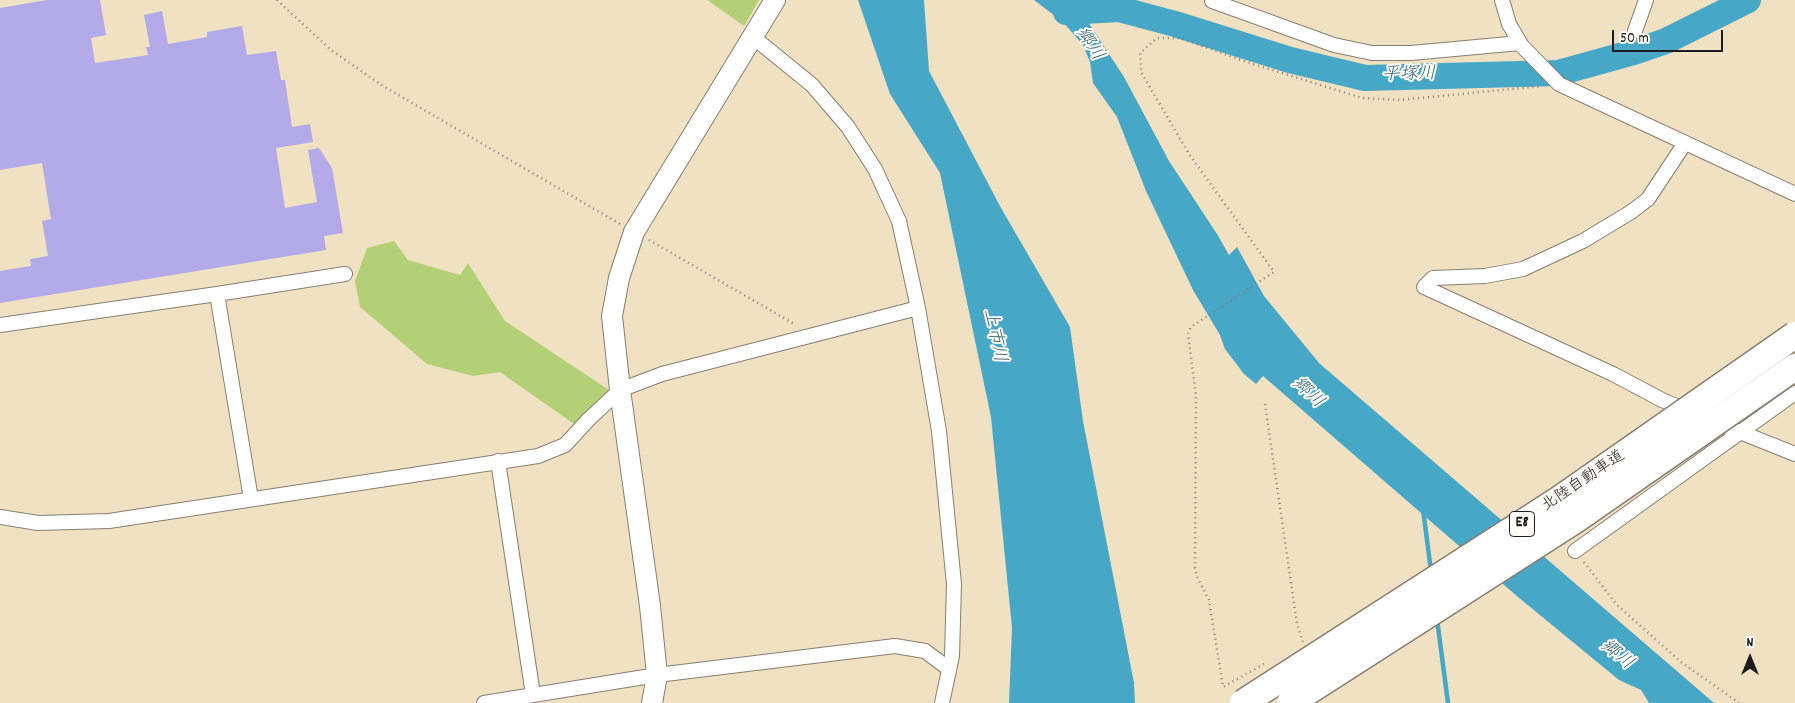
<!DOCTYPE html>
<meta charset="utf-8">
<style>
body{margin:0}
#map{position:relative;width:1795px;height:703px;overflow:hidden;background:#f1e1c3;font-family:Dekko,sans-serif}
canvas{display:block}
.north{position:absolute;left:1725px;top:633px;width:50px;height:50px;-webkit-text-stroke:4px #fdfcf7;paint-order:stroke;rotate:0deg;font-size:14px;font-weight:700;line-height:20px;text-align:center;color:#1c1c1c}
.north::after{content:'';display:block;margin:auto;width:18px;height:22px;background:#1c1c1c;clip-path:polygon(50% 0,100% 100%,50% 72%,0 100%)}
.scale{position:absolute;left:1612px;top:30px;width:111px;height:22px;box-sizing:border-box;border:2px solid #1c1c1c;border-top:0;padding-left:6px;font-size:15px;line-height:18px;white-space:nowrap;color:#1c1c1c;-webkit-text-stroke:4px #fdfcf7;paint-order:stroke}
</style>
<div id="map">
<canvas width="1795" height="703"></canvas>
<div class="north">N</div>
<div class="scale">50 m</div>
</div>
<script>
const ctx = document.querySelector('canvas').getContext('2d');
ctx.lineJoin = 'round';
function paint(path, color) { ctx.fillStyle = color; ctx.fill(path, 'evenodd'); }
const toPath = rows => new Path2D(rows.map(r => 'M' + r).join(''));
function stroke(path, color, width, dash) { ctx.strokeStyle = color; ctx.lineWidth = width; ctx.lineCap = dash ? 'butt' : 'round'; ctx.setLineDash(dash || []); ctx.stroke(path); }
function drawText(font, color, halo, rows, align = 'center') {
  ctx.font = font + ' Dekko,"Klee One",sans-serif'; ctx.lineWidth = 4; ctx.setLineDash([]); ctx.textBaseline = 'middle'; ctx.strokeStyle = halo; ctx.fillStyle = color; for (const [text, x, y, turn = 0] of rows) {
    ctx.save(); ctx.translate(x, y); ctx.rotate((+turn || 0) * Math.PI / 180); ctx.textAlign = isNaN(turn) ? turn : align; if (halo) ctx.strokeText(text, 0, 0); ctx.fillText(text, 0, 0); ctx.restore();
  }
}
const green = toPath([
 [707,0,759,0,744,26],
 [394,241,408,260,460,275,468,263,505,321,609,390,613,403,584,431,500,372,473,376,427,364,360,307,355,281,367,248]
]);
const water = toPath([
 [858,0,924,0,929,71,1001,208,1070,327,1083,421,1134,683,1135,703,1009,703,1012,628,991,417,940,173,890,94],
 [1034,0,1069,0,1090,25,1124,77,1169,161,1217,234,1229,255,1237,247,1264,296,1319,363,1714,703,1649,703,1641,690,1619,680,1518,597,1263,376,1256,384,1244,374,1225,349,1220,335,1193,290,1146,191,1117,117,1093,83,1090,62,1083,45,1063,22]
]);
const stream = toPath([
 [1423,509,1431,571],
 [1437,619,1448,703]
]);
const river = toPath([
 [1066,12,1119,9,1175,24,1290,60,1365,78,1558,73,1634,52,1666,41,1748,0]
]);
const building = toPath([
 [47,0,100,0,106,35,91,38,95,63,148,55,146,47,150,47,144,15,162,11,168,44,207,37,207,32,242,26,247,55,276,51,281,80,285,80,292,127,310,124,313,142,276,148,285,208,317,202,308,150,319,148,332,168,343,233,324,236,326,250,0,303,0,271,31,266,30,259,48,256,42,221,51,219,42,163,0,170,0,8]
]);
const path = toPath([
 [277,0,331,50,383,86,620,224],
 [649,240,796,325],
 [1265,404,1297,624,1303,642],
 [1584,562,1616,604,1681,662,1739,703],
 [1264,664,1223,687,1209,600,1197,577,1195,568,1196,395,1188,334,1191,327,1274,272,1189,154,1141,72,1140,53,1157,38,1180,38,1247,62,1362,98,1400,100,1542,86]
]);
const street = toPath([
 [1502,0,1509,24,1522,46,1559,84,1795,194],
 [1212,1,1334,45,1372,53,1411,53,1520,43],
 [1635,31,1646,0],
 [753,37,812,85,848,127,875,169,899,221,918,308,939,431,954,584,952,656,942,703],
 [1685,143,1648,199,1631,212,1583,241,1523,269,1485,276,1433,278,1424,287,1613,374,1662,400,1690,412],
 [217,294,345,274],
 [0,325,217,294,251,499],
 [1715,422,1795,454],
 [498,461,533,695],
 [0,517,38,523,109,521,538,456,565,445,588,420,620,390,662,374,918,308],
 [1575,551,1795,393],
 [484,703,657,675,895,646,925,651,949,669]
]);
const secondary = toPath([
 [652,703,657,675,650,606,620,390,612,316,619,278,634,232,775,0]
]);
const highwayBridge = toPath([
 [1243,703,1560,499,1795,335],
 [1290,703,1575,520,1795,367]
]);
const shields = [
 [1522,524,25]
];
const shieldNames = [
 ["E8",1522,524]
];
const streetNames = [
 ["北陸自動車道",1584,482,-34]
];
const waterNames = [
 ["郷川",1088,45,57],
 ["平塚川",1409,76,-1],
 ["上市川",993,336,78],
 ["郷川",1307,394,43],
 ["郷川",1616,656,39]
];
paint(green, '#b3d077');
paint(water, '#46a7c6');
stroke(stream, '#46a7c6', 4.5);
stroke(river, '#46a7c6', 26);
paint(building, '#b2aae9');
stroke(street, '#867e70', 16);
stroke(secondary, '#867e70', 22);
stroke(path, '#867e70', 2.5, [1, 4]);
stroke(street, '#fff', 14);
stroke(secondary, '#fff', 20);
stroke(highwayBridge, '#867e70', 29, []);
stroke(highwayBridge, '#fff', 26);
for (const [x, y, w] of shields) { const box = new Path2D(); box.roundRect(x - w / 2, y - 12.5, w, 25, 4); ctx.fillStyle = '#fdfcf7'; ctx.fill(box); stroke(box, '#1c1c1c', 1); }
drawText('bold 15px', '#1c1c1c', null, shieldNames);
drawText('16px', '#1c1c1c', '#fdfcf7', streetNames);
drawText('italic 18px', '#316271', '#fdfcf7', waterNames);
</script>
